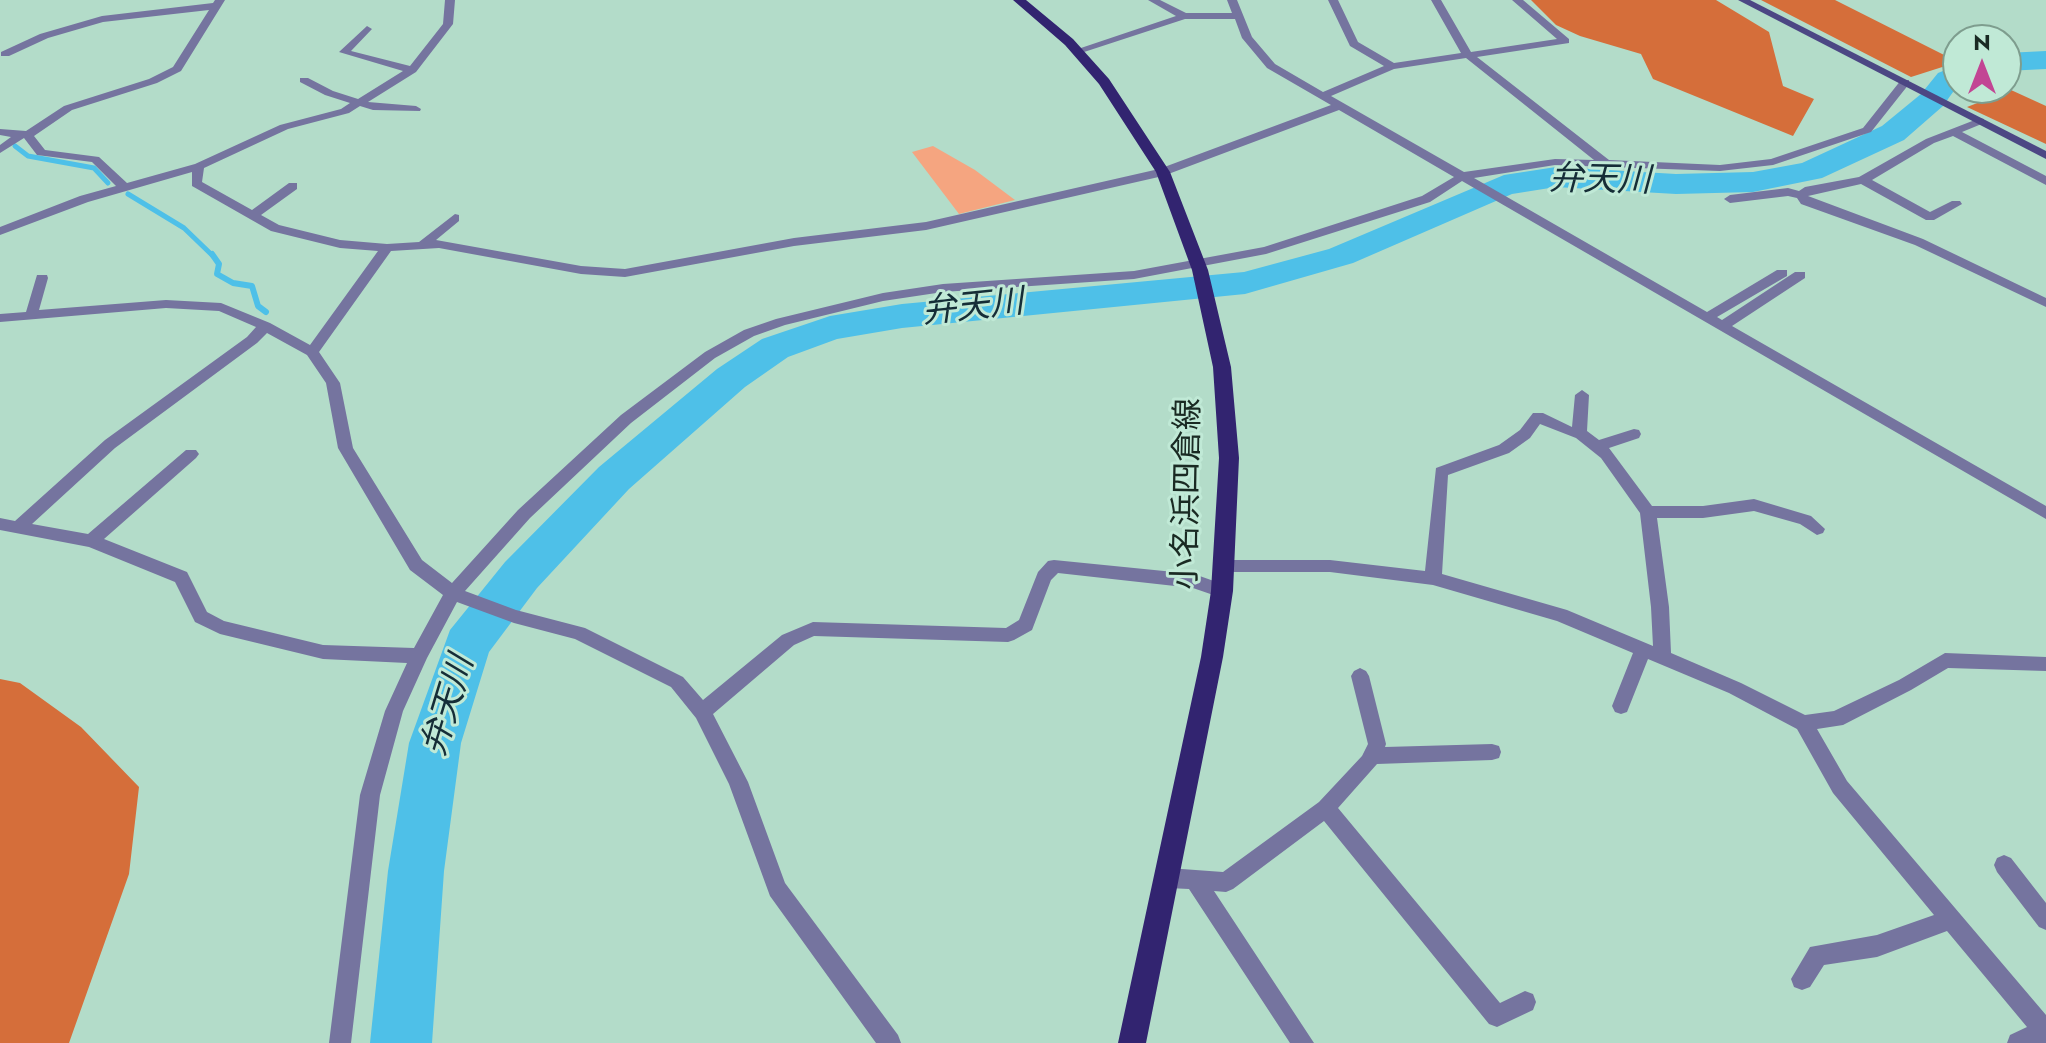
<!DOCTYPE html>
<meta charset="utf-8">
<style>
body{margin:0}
#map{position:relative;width:2046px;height:1043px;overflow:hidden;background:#b3dcc9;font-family:Jost,sans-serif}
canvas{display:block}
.north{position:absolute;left:1942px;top:24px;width:80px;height:80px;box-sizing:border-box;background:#c0e9d6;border:2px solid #7e9d8e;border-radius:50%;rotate:0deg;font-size:22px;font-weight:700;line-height:32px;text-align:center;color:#1a2a23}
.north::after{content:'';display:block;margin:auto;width:28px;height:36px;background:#c24594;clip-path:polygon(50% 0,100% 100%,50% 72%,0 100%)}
</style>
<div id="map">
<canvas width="2046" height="1043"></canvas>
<div class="north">N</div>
</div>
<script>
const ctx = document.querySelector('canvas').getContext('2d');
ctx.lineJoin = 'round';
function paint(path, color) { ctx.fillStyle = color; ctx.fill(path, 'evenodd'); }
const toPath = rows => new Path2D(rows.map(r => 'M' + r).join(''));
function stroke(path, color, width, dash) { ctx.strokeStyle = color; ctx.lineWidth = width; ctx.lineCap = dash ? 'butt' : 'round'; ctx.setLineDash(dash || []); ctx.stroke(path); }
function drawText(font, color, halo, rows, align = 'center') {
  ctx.font = font + ' Jost,"Noto Sans JP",sans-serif'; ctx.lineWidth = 6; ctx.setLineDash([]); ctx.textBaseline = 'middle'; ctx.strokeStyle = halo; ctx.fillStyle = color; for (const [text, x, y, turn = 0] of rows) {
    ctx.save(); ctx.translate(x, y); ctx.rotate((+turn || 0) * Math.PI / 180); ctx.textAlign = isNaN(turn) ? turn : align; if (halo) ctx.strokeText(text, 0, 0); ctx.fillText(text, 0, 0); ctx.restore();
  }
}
const green = toPath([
 [933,146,975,170,1015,200,959,214,912,152]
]);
const forest = toPath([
 [1531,0,1716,0,1769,32,1783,86,1814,99,1793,136,1653,79,1641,54,1580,36,1556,25],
 [1761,0,1835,0,1958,62,1911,77],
 [2011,90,2046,106,2046,144,1967,107],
 [0,679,20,683,81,727,139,787,129,874,69,1043,0,1043]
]);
const streamFar1 = toPath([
 [15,146,28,156,94,168,108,183],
 [128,194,184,228,213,256]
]);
const stream = toPath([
 [212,254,219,264,217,274,233,283,252,286,258,306,266,312]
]);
const river = toPath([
 [2046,51,2046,69,2006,71,2006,53,2046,51],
 [1958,65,1958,85,1943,106,1904,140,1822,178,1753,192,1676,194,1556,187,1512,194,1353,263,1245,294,902,328,837,339,788,357,745,387,629,489,537,588,489,652,461,743,444,871,432,1043,370,1043,388,871,409,743,450,630,505,562,599,467,717,369,762,339,830,316,902,304,1244,272,1329,249,1504,175,1556,167,1676,174,1753,172,1802,163,1882,126,1921,94,1938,73,1958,65]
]);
const minor = toPath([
 [215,0,225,0,181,71,157,83,72,110,34,136,45,150,99,157,127,183,195,164,280,125,341,109,350,103,325,95,300,82,300,78,308,78,333,91,358,99,403,71,339,52,367,26,372,29,351,51,410,66,443,24,445,0,455,0,453,24,416,72,368,102,416,106,421,109,420,111,373,110,360,106,349,113,288,129,204,168,202,182,252,210,289,183,297,183,297,189,261,215,279,225,340,240,387,244,419,242,455,214,459,215,459,221,436,240,581,266,625,269,794,238,926,222,1159,169,1331,105,1267,68,1242,38,1235,19,1185,19,1081,53,1072,51,1176,16,1148,0,1160,0,1186,13,1232,13,1227,0,1237,0,1252,37,1275,64,1323,92,1384,66,1350,46,1328,0,1338,0,1358,42,1394,63,1461,53,1431,0,1441,0,1471,52,1557,39,1512,0,1523,0,1569,39,1569,43,1477,57,1609,160,1720,165,1771,159,1863,128,1901,80,1909,80,1909,84,1871,132,1773,165,1720,171,1555,165,1474,178,1707,312,1777,270,1787,270,1787,276,1717,317,1722,320,1795,272,1805,272,1805,278,1732,326,2046,506,2046,519,1462,181,1430,202,1266,254,1134,279,943,292,883,301,785,325,754,336,715,358,631,423,530,518,465,591,516,610,585,628,683,677,703,700,782,635,813,622,1006,628,1019,620,1038,572,1048,561,1054,560,1194,574,1228,586,1230,591,1228,596,1222,598,1193,588,1058,573,1051,580,1032,630,1014,640,1008,642,814,636,794,645,713,714,748,782,785,883,898,1035,901,1043,876,1043,770,896,729,784,696,718,671,687,575,639,514,623,457,602,427,658,403,711,380,795,351,1043,329,1043,360,795,385,711,407,663,323,659,220,634,195,622,175,582,89,547,0,530,0,518,15,521,105,440,247,337,256,327,219,311,166,308,0,322,0,314,26,312,37,275,47,275,48,278,39,310,166,300,221,303,270,323,310,345,378,251,340,248,271,231,192,186,192,172,88,202,0,235,0,227,80,196,116,186,92,162,37,155,24,138,0,153,0,145,11,137,0,135,0,129,26,131,64,106,149,79,173,67,209,10,103,22,48,38,9,56,1,56,1,52,40,34,102,16,213,3,215,0],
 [1466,58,1594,160,1555,159,1464,172,1331,96,1394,69,1466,58],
 [1339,110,1454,177,1422,196,1264,247,1134,271,943,284,883,293,776,319,744,330,705,352,621,415,518,510,452,583,422,560,353,448,340,383,319,352,391,251,439,248,581,274,625,277,794,246,926,230,1163,176,1339,110],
 [267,333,307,355,326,383,338,448,410,570,443,595,414,648,323,645,224,621,207,612,187,572,104,539,196,458,199,454,196,450,186,450,88,534,32,524,115,448,257,343,267,333],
 [1980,118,1984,119,1984,123,1962,132,2046,176,2046,185,1953,136,1934,143,1872,180,1930,212,1952,201,1960,201,1962,204,1934,220,1926,220,1861,184,1808,196,1923,239,2046,298,2046,307,1915,245,1801,204,1797,198,1788,196,1730,203,1724,199,1730,195,1788,188,1799,191,1805,187,1859,177,1926,139,1980,118],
 [1582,390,1589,395,1587,431,1599,440,1634,429,1639,430,1641,434,1639,438,1609,448,1652,506,1703,506,1754,499,1811,516,1825,529,1823,533,1817,535,1800,524,1754,511,1703,518,1657,518,1669,607,1671,653,1741,683,1805,715,1834,711,1899,680,1945,653,2046,657,2046,671,1948,668,1911,690,1843,725,1817,729,1847,781,2046,1015,2046,1043,2007,1043,2010,1035,2027,1027,1947,931,1877,957,1824,965,1810,987,1802,990,1794,987,1791,979,1810,947,1877,935,1934,915,1833,793,1797,729,1729,693,1648,659,1627,712,1621,714,1615,712,1612,706,1633,653,1557,621,1433,585,1330,572,1225,572,1219,571,1217,566,1219,561,1225,560,1330,560,1425,571,1436,468,1499,445,1520,430,1533,413,1543,413,1572,427,1575,395,1582,390],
 [1540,424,1576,438,1601,458,1640,513,1651,607,1653,646,1567,610,1442,574,1448,475,1509,453,1530,438,1540,424],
 [1360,668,1366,671,1369,676,1386,744,1385,747,1492,744,1499,746,1501,752,1499,758,1492,760,1377,764,1338,808,1500,1003,1525,991,1533,994,1536,1002,1533,1010,1497,1027,1489,1024,1324,821,1233,889,1226,892,1214,891,1314,1043,1290,1043,1189,889,1168,888,1161,885,1158,878,1161,871,1168,868,1223,872,1319,802,1362,756,1368,744,1351,676,1354,671,1360,668],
 [2004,855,2011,858,2046,903,2046,930,2039,927,1997,872,1994,865,1997,858,2004,855]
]);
const secondary = toPath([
 [1738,0,1750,0,2046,151,2046,159,1738,0]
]);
const primary = toPath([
 [1013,0,1026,0,1073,39,1109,79,1170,172,1208,270,1231,367,1239,458,1233,591,1223,657,1146,1043,1118,1043,1201,657,1211,591,1219,458,1213,367,1192,270,1156,172,1099,84,1065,45,1013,0]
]);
const streetNames = [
 ["小名浜四倉線",1189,494,-89]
];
const waterNames = [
 ["弁天川",1600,182,1],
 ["弁天川",973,309,-6],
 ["弁天川",450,706,-73]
];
paint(green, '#f5a580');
paint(forest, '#d56e3a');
stroke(streamFar1, '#4ec0e8', 5);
stroke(stream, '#4ec0e8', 6);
paint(river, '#4ec0e8');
paint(minor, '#75749f');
paint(secondary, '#4c4784');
paint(primary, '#322470');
drawText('32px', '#1a2a23', '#c0e9d6', streetNames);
drawText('italic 34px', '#152d37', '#c0e9d6', waterNames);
</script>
